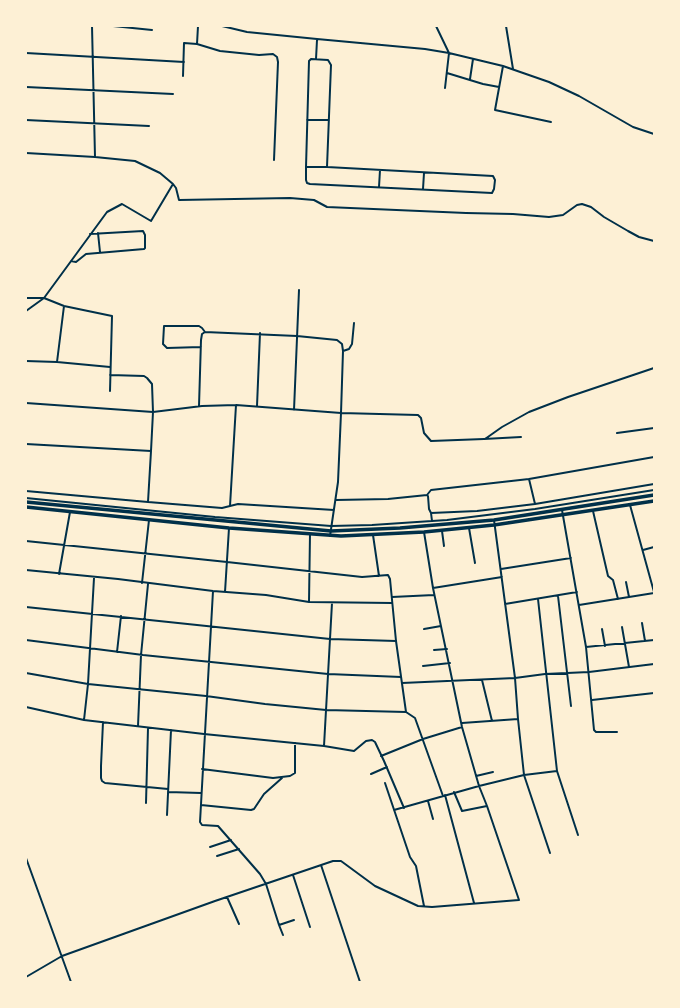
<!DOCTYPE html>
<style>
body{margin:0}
#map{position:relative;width:680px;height:1008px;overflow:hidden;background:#fdf0d5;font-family:"Varela Round",sans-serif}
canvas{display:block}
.frame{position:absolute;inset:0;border:27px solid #fdf0d5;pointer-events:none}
</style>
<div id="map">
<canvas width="680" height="1008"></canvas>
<div class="frame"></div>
</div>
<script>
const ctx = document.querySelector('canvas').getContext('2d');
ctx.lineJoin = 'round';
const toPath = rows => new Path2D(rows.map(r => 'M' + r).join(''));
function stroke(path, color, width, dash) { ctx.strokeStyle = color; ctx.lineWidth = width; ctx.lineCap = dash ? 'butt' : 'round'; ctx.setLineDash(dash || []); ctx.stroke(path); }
const minor = toPath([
 [92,26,95,157],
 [113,26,152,30],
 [222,26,247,32,317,39,425,49,449,53,503,66,549,82,579,96,633,127,654,134],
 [436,26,449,53,445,88],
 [506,26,513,69],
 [197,44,198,26],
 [26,53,184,62],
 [311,59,328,60,331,65,327,167,306,167,309,61,311,59],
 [316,59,317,40],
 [503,66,495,110,551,122],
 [447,73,483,84,499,87],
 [183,76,184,43,197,44,220,51,259,55,273,54,277,57,278,62,274,160],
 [470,79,473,59],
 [26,87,173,94],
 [26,120,149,126],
 [307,120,329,120],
 [26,153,95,157,135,161,160,173,173,184,176,188,179,200,290,198,314,200,327,207,466,213,513,214,549,217,563,215,577,205,582,204,591,207,604,217,628,231,639,237,654,241],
 [306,167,306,180,307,183,310,184,492,193,494,189,495,180,493,176,327,167],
 [379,187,380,170],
 [423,189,424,173],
 [98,233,100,252],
 [71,261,76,262,86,254,144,249,145,248,145,235,143,231,90,234],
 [26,298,44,298,26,311],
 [201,347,167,348,163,344,164,326,199,326,202,328,205,332],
 [343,351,349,349,352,344,354,323],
 [26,361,57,362,110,367],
 [57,362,64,306],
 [110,391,112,316,64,306,44,298,107,212,122,204,151,221,173,184],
 [26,403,153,412,152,384,147,378,144,376,110,375],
 [199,406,201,340,202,334,205,332,297,336,337,340,342,344,343,351,341,413,418,415,421,418,424,433,431,441,484,439,521,437],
 [257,406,260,333],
 [294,410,299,290],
 [617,433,654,428],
 [485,439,502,427,529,412,568,397,654,368],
 [26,444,151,451,153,412,202,406,236,405],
 [529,479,535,504],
 [26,491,148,502,151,451],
 [428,496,429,509,431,513,477,511,535,504,654,484],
 [26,498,215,517,331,526,372,525,447,520,535,509,654,490],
 [336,500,388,499,427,495,431,490,529,479,654,457],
 [148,502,222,508,238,504,334,510],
 [630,505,654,592],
 [230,506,236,405,341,413,338,482,330,536],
 [562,510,586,647,594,730,596,732,617,732],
 [593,511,608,576,613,580,618,599],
 [431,513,432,521],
 [494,520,515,678,518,719,524,775,550,853],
 [469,528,475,563],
 [442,531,444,546],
 [424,532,433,588,462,727,479,786,487,806,519,900],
 [373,535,379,576],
 [26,541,227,562,362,577,388,575,390,579,396,641,406,712],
 [643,550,654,547],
 [501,569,571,558],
 [26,570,118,579,213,591,266,595,309,602,392,603],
 [59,574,70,512],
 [626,582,629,597],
 [142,583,149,520],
 [433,588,502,577],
 [213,591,200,822,202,825,218,826,260,874,266,884,279,925,283,935],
 [225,592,229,528],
 [558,596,571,706],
 [392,597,434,595],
 [538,599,557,771,578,835],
 [309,602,310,534],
 [505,604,577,592],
 [579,605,654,593],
 [26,607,330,639,396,641],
 [642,623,645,641],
 [622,627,629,667],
 [424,629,441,626],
 [602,629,605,646],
 [26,640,143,655,328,674,401,677],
 [586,647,654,640],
 [434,650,447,649],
 [117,652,121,616],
 [423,666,450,663],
 [26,673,88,684,206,696,265,704,326,710,406,712,415,718,443,796],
 [482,680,492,721],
 [402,683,515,678,545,674,589,672,654,664],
 [592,700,654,693],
 [26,707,84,720,204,734,324,746,354,751,366,741,372,740,375,742,384,761,404,808],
 [84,720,88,684,94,578],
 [103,722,101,766,101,778,102,781,105,783,168,789],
 [462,723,518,719],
 [138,726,141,655,148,584],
 [324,746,332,603],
 [381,756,423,739,462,727],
 [202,769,273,778,290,776,295,773,295,743],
 [371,774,387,767],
 [476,776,493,772],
 [385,783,410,857,416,866,424,906],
 [168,792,201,793],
 [454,792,462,811,487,806],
 [445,795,474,903],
 [428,801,433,819],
 [146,803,148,728],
 [201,805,251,810,254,809,264,794,282,778],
 [394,810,479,786,524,775,557,771],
 [167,815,171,730],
 [210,847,231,840],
 [217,856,239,849],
 [26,858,71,982],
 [321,865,360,982],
 [293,875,310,927],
 [227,897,239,924],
 [279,925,294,920],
 [26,977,62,956,215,901,333,861,341,861,375,886,418,906,432,907,519,900]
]);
const trunk = toPath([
 [26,502,331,531,400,528,494,520,654,495],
 [26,507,229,528,341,536,424,532,494,525,654,501]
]);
stroke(minor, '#003049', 2);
stroke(trunk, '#003049', 3.5);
</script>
